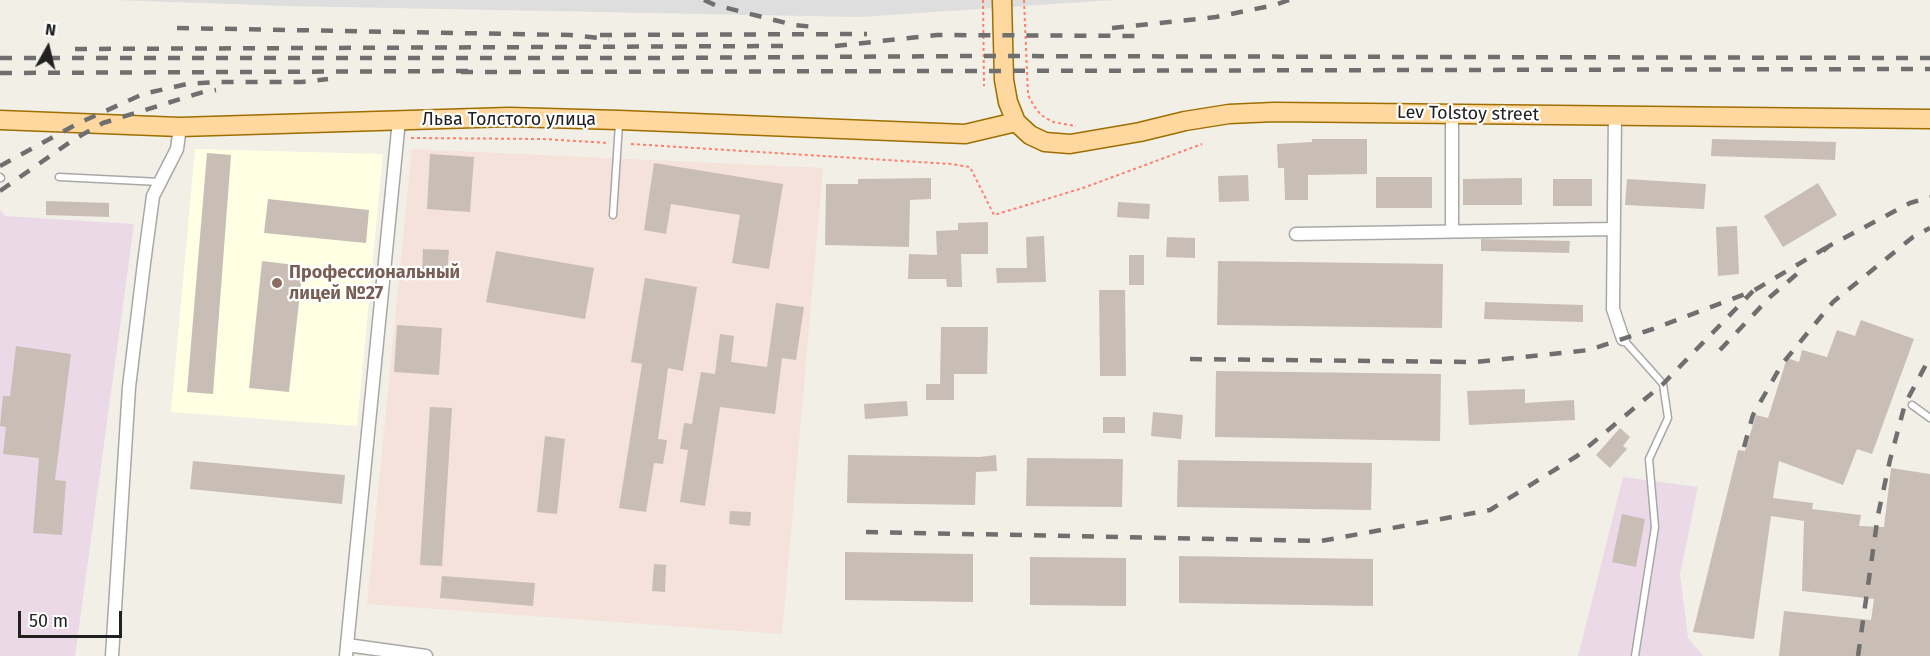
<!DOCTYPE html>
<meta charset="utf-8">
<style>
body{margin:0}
#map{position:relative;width:1930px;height:656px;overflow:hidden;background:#f2efe7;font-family:"Fira Sans",sans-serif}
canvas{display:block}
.north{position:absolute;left:18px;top:18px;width:60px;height:60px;-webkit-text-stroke:4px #fff;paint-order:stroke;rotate:8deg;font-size:16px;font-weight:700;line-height:24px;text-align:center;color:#212121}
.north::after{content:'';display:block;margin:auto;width:21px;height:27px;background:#212121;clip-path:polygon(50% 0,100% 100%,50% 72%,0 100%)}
.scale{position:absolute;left:18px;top:611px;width:104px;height:27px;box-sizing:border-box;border:3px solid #212121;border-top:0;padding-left:8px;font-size:18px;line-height:21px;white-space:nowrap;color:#212121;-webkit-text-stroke:4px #fff;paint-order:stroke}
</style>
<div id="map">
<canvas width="1930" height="656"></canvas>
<div class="north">N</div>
<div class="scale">50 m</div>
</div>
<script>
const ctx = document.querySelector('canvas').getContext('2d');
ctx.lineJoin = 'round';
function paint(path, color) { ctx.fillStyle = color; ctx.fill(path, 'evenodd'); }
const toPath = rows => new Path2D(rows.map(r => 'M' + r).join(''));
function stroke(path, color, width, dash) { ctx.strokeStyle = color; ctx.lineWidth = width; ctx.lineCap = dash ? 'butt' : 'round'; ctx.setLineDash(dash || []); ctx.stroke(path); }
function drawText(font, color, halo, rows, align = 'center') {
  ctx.font = font + ' "Fira Sans",sans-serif'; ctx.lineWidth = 4.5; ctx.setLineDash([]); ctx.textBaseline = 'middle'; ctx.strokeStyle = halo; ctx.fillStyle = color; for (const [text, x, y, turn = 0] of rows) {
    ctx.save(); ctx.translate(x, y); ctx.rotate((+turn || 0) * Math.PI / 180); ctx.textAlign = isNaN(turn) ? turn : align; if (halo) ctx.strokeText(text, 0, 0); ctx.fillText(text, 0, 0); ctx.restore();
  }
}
const residential = toPath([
 [113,0,1114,0,859,17,288,6]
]);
const industrial = toPath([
 [0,210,5,216,134,224,75,656,0,656],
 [1623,477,1698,487,1680,574,1688,638,1703,656,1706,656,1578,656]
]);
const education = toPath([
 [195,149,383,154,357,426,171,412]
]);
const military = toPath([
 [412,149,823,168,782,634,367,604]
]);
const building = toPath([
 [1312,139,1367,139,1367,174,1308,175,1308,200,1285,200,1284,168,1278,168,1277,144,1312,142],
 [1712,139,1836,142,1835,160,1711,156],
 [207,153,231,155,213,394,187,392],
 [430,154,474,157,470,212,427,209],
 [654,163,783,184,769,269,732,263,740,215,671,204,666,234,644,230],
 [1248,175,1249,201,1219,202,1218,176],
 [1376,177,1432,177,1432,208,1376,208],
 [931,178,931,199,910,200,909,247,825,245,826,184,858,184,858,179],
 [1522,178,1522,205,1463,205,1463,179],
 [1553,179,1592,179,1592,206,1553,206],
 [1627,179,1706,184,1704,209,1625,205],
 [1818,183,1837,215,1783,247,1764,216],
 [268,199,369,210,366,243,264,233],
 [46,201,109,203,109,217,46,215],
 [1118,202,1150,204,1149,219,1117,217],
 [988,222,988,254,961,254,962,287,947,287,946,279,908,279,909,254,937,255,936,231,958,230,958,223],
 [1737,226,1739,274,1718,276,1716,227],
 [1044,236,1046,282,997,283,996,268,1027,268,1026,237],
 [1167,237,1195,238,1195,258,1166,257],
 [1481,239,1570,241,1569,253,1481,251],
 [423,249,449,250,447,276,422,275],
 [496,251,594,268,585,319,486,302],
 [1129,255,1144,255,1144,285,1129,285],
 [262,261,303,266,289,392,249,388],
 [1218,261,1443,264,1442,328,1217,325],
 [645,278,697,287,683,371,668,368,658,439,667,440,663,464,654,463,646,512,619,508,642,364,631,362],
 [1099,290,1125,290,1126,376,1100,376],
 [1485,302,1583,305,1583,322,1484,319],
 [776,303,804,307,796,360,782,358,775,414,720,407,705,506,680,502,688,450,680,449,684,423,692,424,701,372,715,374,720,334,734,336,731,362,767,367],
 [1861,320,1914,339,1872,454,1857,449,1843,485,1779,461,1773,498,1813,503,1812,509,1861,515,1859,526,1884,527,1891,468,1930,474,1930,656,1779,656,1784,611,1871,620,1874,599,1802,591,1804,521,1771,516,1754,639,1693,632,1738,450,1745,451,1756,415,1768,418,1787,358,1799,362,1802,350,1827,357,1837,330,1855,336],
 [397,325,442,328,439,375,394,372],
 [941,327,988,327,987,374,954,374,954,400,926,400,926,384,940,384],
 [16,346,71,354,55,480,66,481,62,535,33,533,39,458,3,454,6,427,0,426,3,396,10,396],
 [1216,371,1441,374,1440,441,1215,437],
 [1525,389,1525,403,1574,400,1575,420,1469,425,1467,391],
 [907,401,908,416,865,419,864,404],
 [430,407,452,408,442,566,420,565],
 [1153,412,1183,415,1181,439,1151,436],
 [1103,417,1125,417,1125,433,1103,433],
 [1620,428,1630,437,1623,446,1627,449,1610,468,1596,455],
 [545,436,565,439,557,514,537,512],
 [848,455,980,457,996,455,997,471,976,472,975,505,847,503],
 [1027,458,1123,459,1122,507,1026,506],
 [1178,460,1372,463,1371,510,1177,507],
 [193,461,345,475,342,504,190,489],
 [730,511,751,512,750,526,729,524],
 [1622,514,1645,519,1636,567,1612,562],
 [845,552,973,554,973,602,845,600],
 [1179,556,1373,559,1373,606,1179,603],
 [1030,557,1126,558,1126,606,1030,605],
 [654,564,666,565,665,592,652,591],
 [442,576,535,583,533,606,440,598]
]);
const path = toPath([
 [983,0,984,86],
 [1024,0,1028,95,1034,106,1041,115,1053,122,1076,126],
 [411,138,543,139,609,143],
 [631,144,951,164,970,167,994,215,1083,188,1202,144]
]);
const lane = toPath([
 [0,177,1,178],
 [59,177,160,182],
 [613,215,619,124],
 [1623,339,1663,384,1668,418,1649,459,1655,527,1635,656],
 [1912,405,1930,418]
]);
const street = toPath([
 [1615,115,1613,309,1623,339],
 [1452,231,1452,114],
 [1296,234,1614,229],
 [347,645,399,120],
 [112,656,129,387,144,263,153,196,177,149,180,127],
 [346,656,347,645,426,656]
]);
const primary = toPath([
 [1002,0,1004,80,1008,102,1016,122,1030,135,1045,142,1070,144,1140,132,1185,121,1229,114,1274,112,1930,119],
 [0,120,180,127,509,117,619,120,965,134,1016,122]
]);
const rail = toPath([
 [704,0,715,5,794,25,815,27],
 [177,28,570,35,609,39],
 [1112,28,1216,17,1275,5,1289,0],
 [600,35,867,34],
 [835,46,937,35,1146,36],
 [75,49,786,46],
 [0,58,652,58,973,56,1930,58],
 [461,72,1930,69],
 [0,73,469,71],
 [0,166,79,123,143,94,187,84,219,82,302,82,328,79],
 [0,191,73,140,103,123,203,92,216,90],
 [1823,251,1829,246,1910,203,1930,197],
 [1720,350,1770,297,1805,267],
 [1190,359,1475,362,1589,350,1653,329,1753,291,1829,246],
 [1744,447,1753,415,1782,364,1833,302,1913,237,1930,228],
 [866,532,1321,541,1490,510,1577,456,1663,384,1753,291],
 [1858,656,1878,515,1890,460,1905,404,1930,357]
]);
const markers = [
 [277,283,6,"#8d6e63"]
];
const streetNames = [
 ["Lev Tolstoy street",1468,114,1],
 ["Льва Толстого улица",509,120]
];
const educationNames = [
 ["Профессиональный",289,273],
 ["лицей №27",289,294]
];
paint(residential, '#dfdede');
paint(industrial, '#ecd9e8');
paint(education, '#feffe3');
paint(military, '#f5e2da');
paint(building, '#c8beb6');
stroke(lane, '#a8a8a8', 9);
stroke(street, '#a8a8a8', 15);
stroke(primary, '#9e6e00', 21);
stroke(path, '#ff7f6b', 2, [3, 3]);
stroke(lane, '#fff', 6);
stroke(street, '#fff', 12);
stroke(primary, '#ffd89f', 18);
stroke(rail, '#6f6f6f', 4.5, [12, 12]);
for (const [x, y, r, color] of markers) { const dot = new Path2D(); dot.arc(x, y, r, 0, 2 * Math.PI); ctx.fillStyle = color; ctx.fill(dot); stroke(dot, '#fff', 2); }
drawText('18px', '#212121', '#fff', streetNames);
drawText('bold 18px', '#785e54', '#fff', educationNames, 'left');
</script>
